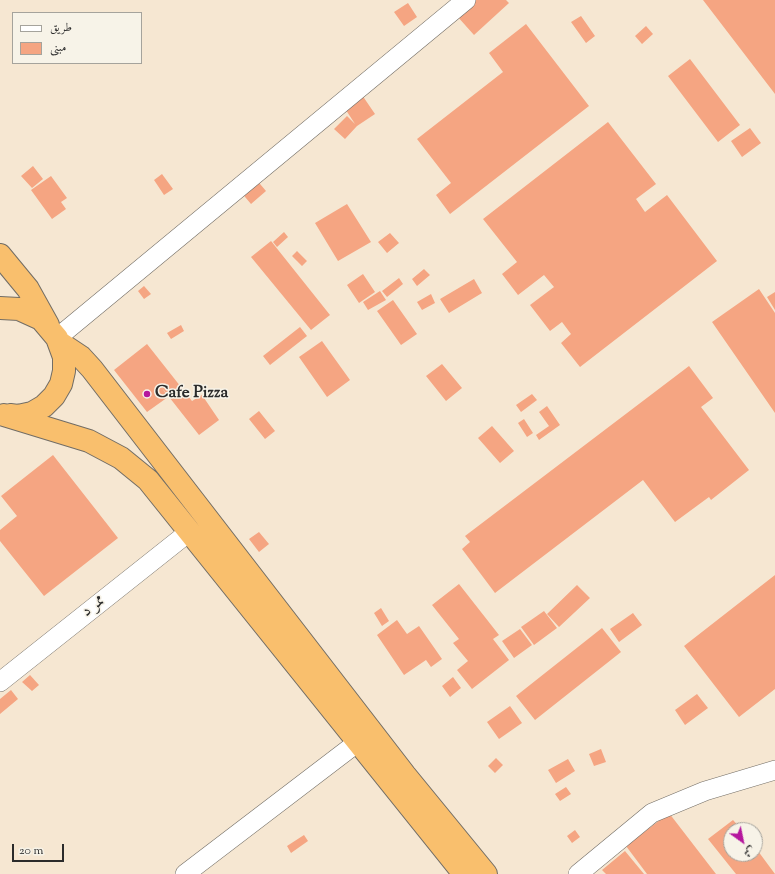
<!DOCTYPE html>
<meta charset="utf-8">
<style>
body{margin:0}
#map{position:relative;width:775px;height:874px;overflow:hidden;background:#f6e7d2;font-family:"Sorts Mill Goudy",Amiri,serif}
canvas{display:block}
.legend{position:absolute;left:12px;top:12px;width:130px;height:52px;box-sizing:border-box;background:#f7f3e8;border:1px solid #a5a39c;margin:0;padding:5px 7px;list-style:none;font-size:12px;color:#2b2b2b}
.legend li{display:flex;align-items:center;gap:8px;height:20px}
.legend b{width:20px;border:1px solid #a5a39c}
.north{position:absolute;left:723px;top:822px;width:40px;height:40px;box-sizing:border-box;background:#f7f3e8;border:1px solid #a5a39c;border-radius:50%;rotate:147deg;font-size:11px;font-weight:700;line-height:16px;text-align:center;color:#2b2b2b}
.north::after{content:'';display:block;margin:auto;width:14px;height:18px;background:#b5179e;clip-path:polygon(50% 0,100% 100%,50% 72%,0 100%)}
.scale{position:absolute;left:12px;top:844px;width:52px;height:18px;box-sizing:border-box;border:2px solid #2b2b2b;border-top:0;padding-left:5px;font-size:12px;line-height:14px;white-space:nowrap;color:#2b2b2b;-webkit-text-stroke:3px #f7f3e8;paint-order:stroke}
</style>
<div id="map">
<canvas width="775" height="874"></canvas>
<ul class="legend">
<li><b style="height:5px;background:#fff"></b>طريق</li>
<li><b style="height:11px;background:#f5a582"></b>مبنى</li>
</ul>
<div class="north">ش</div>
<div class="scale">20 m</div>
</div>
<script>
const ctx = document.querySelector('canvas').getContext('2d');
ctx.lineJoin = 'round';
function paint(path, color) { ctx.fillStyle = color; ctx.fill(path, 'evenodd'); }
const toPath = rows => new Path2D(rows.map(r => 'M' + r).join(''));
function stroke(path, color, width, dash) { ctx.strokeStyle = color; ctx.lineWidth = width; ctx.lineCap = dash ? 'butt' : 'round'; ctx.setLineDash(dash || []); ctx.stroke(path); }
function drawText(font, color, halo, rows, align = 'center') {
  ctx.font = font + ' "Sorts Mill Goudy",Amiri,serif'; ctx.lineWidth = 3; ctx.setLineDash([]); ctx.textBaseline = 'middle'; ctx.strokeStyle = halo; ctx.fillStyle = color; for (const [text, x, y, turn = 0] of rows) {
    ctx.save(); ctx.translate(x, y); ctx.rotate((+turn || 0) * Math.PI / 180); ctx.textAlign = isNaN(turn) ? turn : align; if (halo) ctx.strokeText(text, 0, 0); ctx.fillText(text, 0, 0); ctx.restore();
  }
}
const building = toPath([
 [474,0,506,0,509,3,474,35,457,16],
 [703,0,775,0,775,94],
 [408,3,417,17,404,26,394,12],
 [581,16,595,36,586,43,571,22],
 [526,24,589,106,450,214,436,195,451,183,417,139,503,72,489,53],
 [646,26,653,34,642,44,635,36],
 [690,59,740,125,718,142,668,76],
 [362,95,375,114,357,126,345,139,334,129,347,116,355,124,344,107],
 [608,122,656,184,636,199,645,212,667,195,717,261,580,367,561,343,571,334,562,322,550,331,530,305,554,287,544,275,518,295,502,274,517,262,483,219],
 [750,128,761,143,742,157,731,141],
 [33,166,43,179,32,188,21,176],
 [162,174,173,189,164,195,154,180],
 [51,176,67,198,61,202,66,209,52,219,31,190],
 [255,178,266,191,251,204,240,191],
 [347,204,371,242,338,261,315,223],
 [284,232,288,237,277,247,273,242],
 [390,233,399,243,387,253,378,242],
 [271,241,330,315,311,330,251,257],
 [297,251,307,261,302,266,292,256],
 [424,269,430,275,417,286,412,279],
 [363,274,375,292,359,303,347,285],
 [399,278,403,284,387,297,382,291],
 [474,279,482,293,449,313,440,299],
 [144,286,151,294,144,299,138,291],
 [759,289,775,313,775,413,712,322],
 [380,291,386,300,368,310,363,302],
 [775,292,775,310,767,297],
 [431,294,435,303,422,310,417,302],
 [393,300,417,334,401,345,377,311],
 [181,325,184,331,171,339,167,333],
 [300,327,307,336,270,365,263,356],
 [322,341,350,380,327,397,299,357],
 [147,344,192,401,202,395,219,420,199,435,162,388,168,397,147,412,114,370],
 [442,364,462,388,446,401,426,376],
 [689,366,713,398,701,407,749,470,711,500,709,497,675,522,643,480,495,593,462,549,470,542,465,536],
 [532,394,537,400,521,412,516,405],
 [547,406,560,425,539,440,536,435,549,426,539,412],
 [259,411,275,431,265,439,249,419],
 [524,419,533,433,527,437,518,423],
 [492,426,514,451,500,463,478,438],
 [53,455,118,538,44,596,0,541,0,530,17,516,1,496],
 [259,532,269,544,259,552,249,539],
 [775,575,775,689,739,717,684,646],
 [459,584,499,635,493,639,509,660,472,689,457,670,468,661,453,643,459,639,432,605],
 [577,585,590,598,559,627,547,614],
 [381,608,389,621,382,626,374,613],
 [544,611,557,628,534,645,521,627],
 [633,613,642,625,619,642,610,629],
 [397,620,407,634,419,626,442,659,431,667,426,660,404,675,377,635],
 [602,628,621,652,535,720,516,696],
 [520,629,532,645,514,658,502,641],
 [30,675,39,685,32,691,22,682],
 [453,677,461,688,450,697,442,686],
 [11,690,18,699,0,714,0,699],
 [697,694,708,708,685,725,675,710],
 [510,706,522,723,499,739,487,722],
 [601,749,606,762,594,766,589,754],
 [496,758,503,765,495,773,488,766],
 [568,759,575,771,556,783,548,770],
 [566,787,571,794,560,801,555,794],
 [669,813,716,874,647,874,626,846],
 [733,820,742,830,731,830,731,854,755,854,755,847,775,874,736,874,708,839],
 [575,830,580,837,572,843,567,836],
 [304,835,308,841,291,853,287,846],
 [625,851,644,874,606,874,602,870]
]);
const minor = toPath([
 [57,338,466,0],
 [0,682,189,532],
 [185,874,358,742],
 [578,874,652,813,705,791,775,770]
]);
const highway = toPath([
 [0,255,28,289,48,325],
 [0,308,19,309,41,319,57,338,64,357,64,371,61,384,54,396,44,406,32,413,18,416,10,415],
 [60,343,81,357,92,369,405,775,486,874],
 [4,415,89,441,121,458,148,480,464,874]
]);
const markers = [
 [147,394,4,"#b5179e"]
];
const poiNames = [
 ["Cafe Pizza",155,394]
];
const streetNames = [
 ["ممر د",94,607,-38]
];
paint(building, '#f5a582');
stroke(minor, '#726d65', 20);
stroke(highway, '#726d65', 24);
stroke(minor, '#fff', 19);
stroke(highway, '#f9bf6d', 22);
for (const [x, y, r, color] of markers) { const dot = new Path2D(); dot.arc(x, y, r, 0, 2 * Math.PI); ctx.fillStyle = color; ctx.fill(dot); stroke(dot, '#f7f3e8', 1.5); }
drawText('bold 17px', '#2b2b2b', '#f7f3e8', poiNames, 'left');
drawText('17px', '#2b2b2b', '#f7f3e8', streetNames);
</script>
